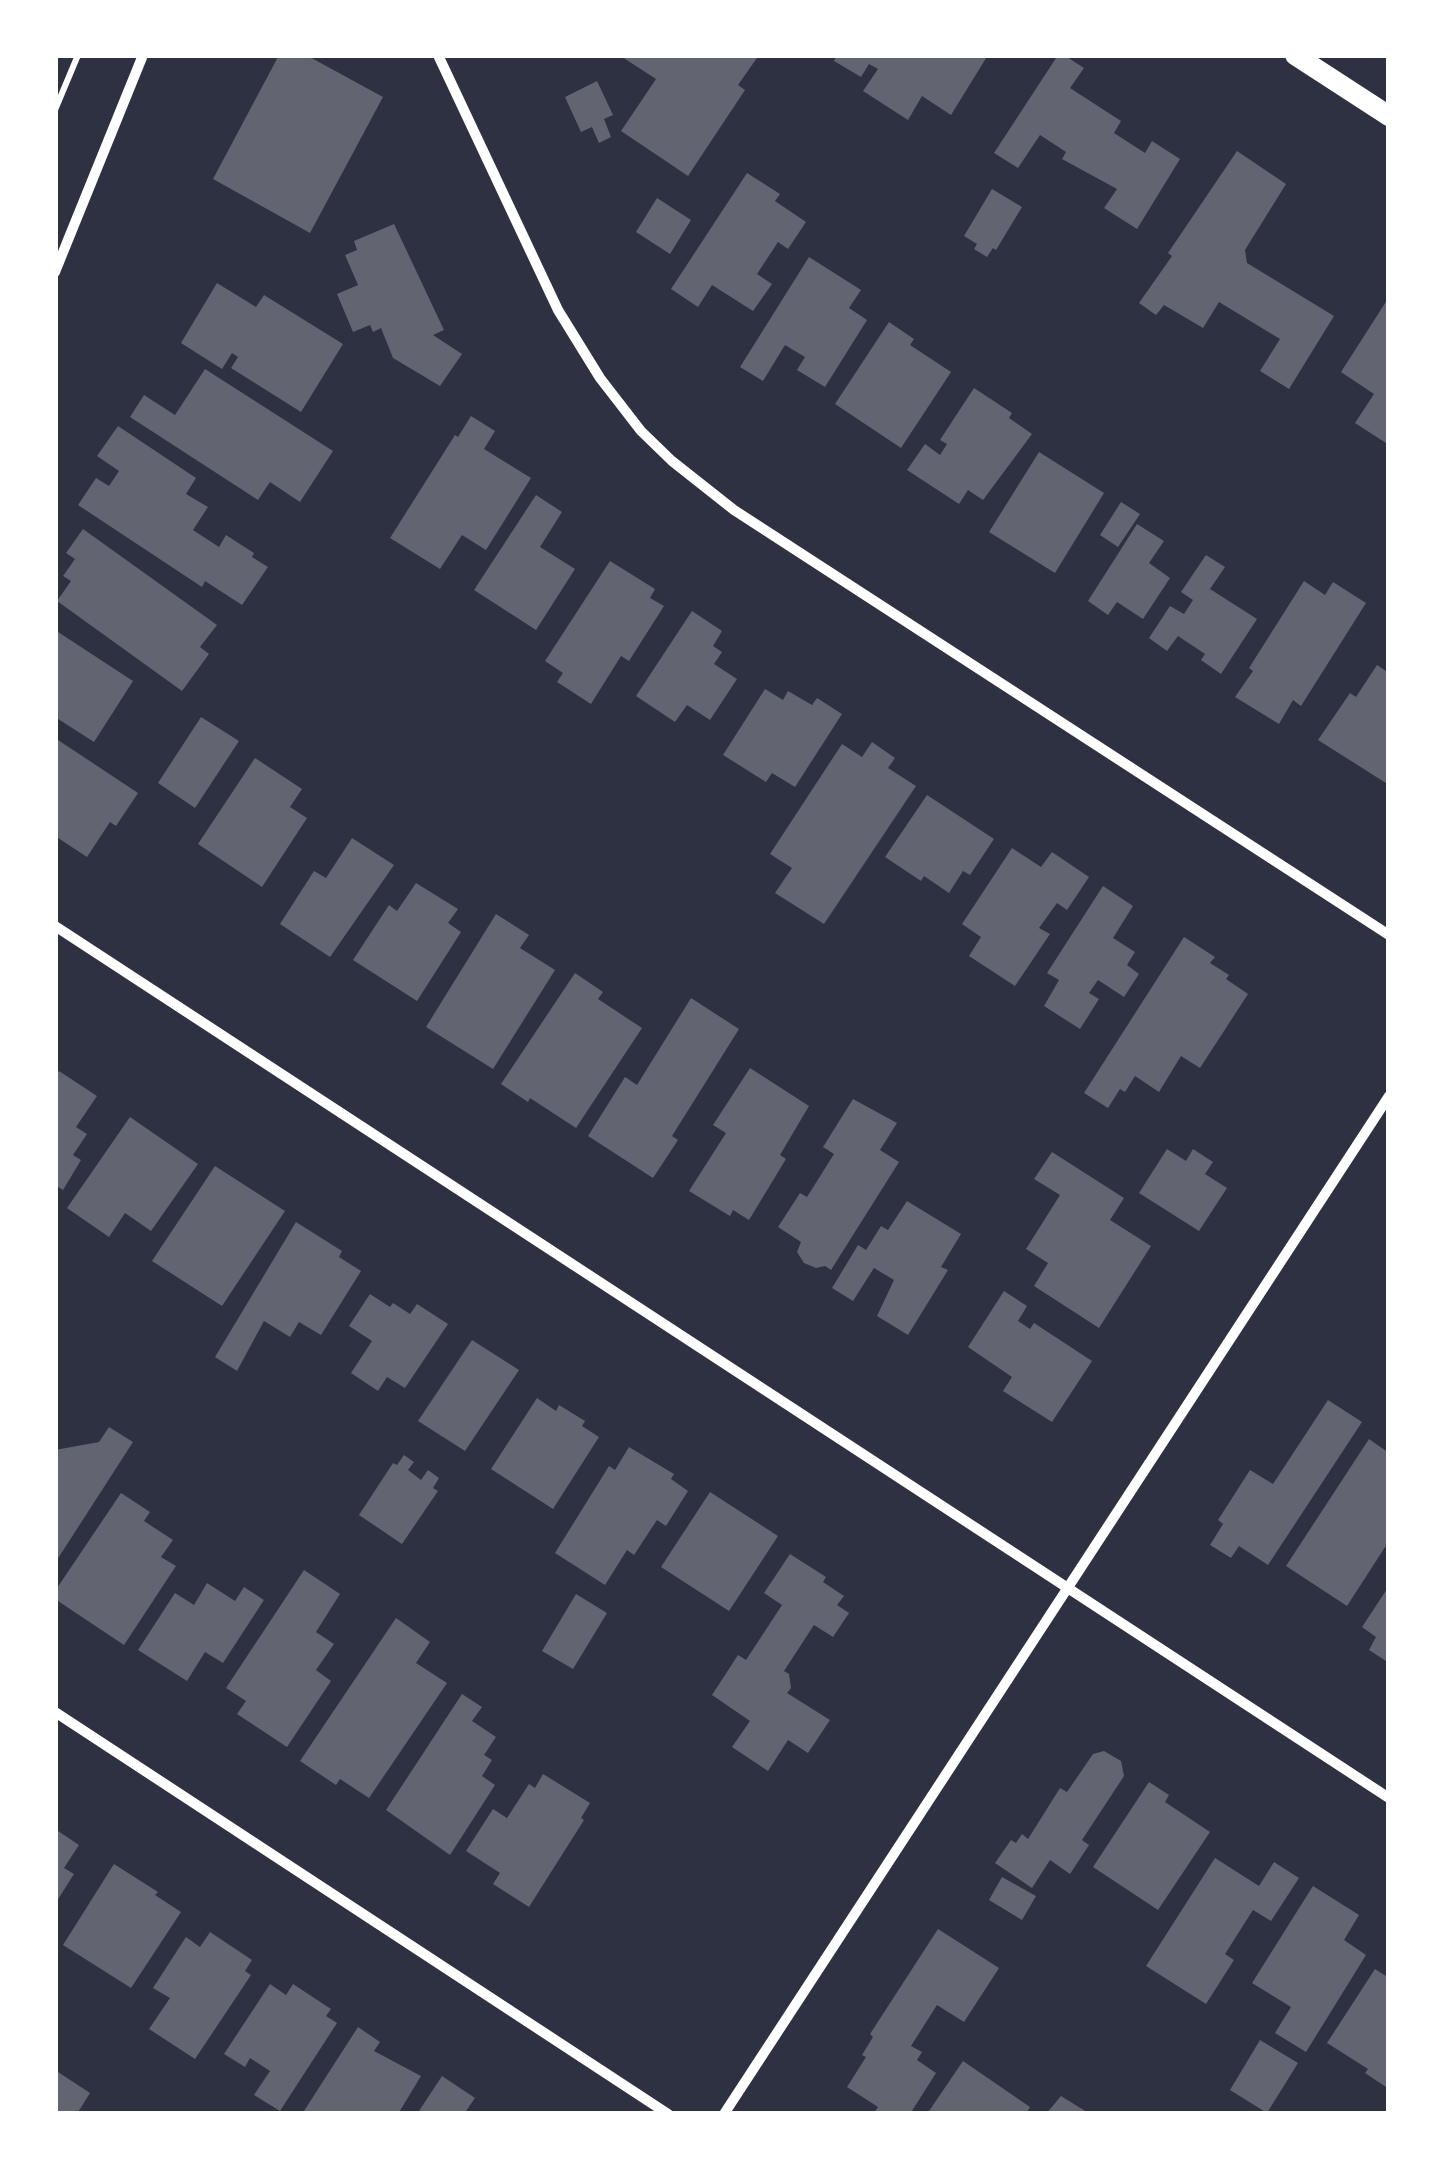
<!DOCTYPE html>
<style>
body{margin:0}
#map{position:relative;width:1444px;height:2169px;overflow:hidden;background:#2d3142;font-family:Helvetica,sans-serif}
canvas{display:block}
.frame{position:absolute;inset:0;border:58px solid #fff;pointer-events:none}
</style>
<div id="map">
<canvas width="1444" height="2169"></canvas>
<div class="frame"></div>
</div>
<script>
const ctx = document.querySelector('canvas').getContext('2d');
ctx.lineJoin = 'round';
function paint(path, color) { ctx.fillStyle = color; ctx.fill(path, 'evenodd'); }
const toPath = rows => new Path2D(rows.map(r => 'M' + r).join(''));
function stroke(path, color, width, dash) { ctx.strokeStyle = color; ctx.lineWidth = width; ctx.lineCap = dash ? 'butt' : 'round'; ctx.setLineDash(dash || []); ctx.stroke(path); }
const building = toPath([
 [279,55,306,55,383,97,310,233,213,179],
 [619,55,759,55,738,85,745,90,688,176,621,131,656,79],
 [837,55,988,55,951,115,922,96,908,120,863,91,878,69,869,64,861,77,834,61],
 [1058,55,1064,55,1084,68,1070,88,1121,121,1114,133,1145,153,1152,141,1180,159,1137,229,1104,208,1117,189,1062,159,1066,152,1040,135,1018,168,994,153],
 [597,81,613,115,604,119,611,137,599,143,592,127,581,132,565,97],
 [1237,151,1286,184,1245,250,1247,263,1334,316,1289,389,1260,371,1280,339,1219,302,1203,328,1164,305,1156,315,1139,303,1172,256,1168,253],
 [747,173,780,194,775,201,806,222,788,249,778,242,757,274,772,284,753,311,712,285,698,307,671,289],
 [992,189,1022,207,996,250,993,248,987,257,974,249,977,244,964,236],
 [657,198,691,220,670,254,636,232],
 [394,224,444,330,433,335,462,354,440,386,393,358,381,328,373,332,370,325,353,332,337,294,358,285,345,255,357,250,354,241],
 [809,257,861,290,849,308,867,320,825,387,797,370,805,357,785,345,763,381,740,367],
 [217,283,256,307,264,295,343,344,301,412,231,368,238,357,232,353,222,369,181,343],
 [1389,297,1389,445,1355,423,1374,394,1341,372],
 [889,322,914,339,910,345,951,372,901,448,835,404],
 [205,369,333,451,300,502,270,482,258,500,130,417,144,395,175,415],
 [974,388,1012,413,1009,418,1032,434,983,500,968,490,959,504,907,470,925,444,940,455,947,444,940,440],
 [471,416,495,431,484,449,531,478,486,550,462,535,440,569,390,538,455,435,458,437],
 [118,426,196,478,186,494,208,507,193,530,219,547,226,535,254,553,252,557,268,567,242,605,205,581,202,587,78,505,96,478,109,486,119,471,97,456],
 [1039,452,1104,493,1055,573,989,532],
 [536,495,562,512,540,547,575,569,536,630,474,590],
 [1121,502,1140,514,1118,547,1100,535],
 [1137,524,1164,541,1149,563,1170,578,1143,619,1117,602,1108,615,1088,601],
 [83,529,217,625,200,647,209,654,182,691,57,601,71,581,63,576,75,559,66,553],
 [1206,555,1225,567,1210,589,1257,619,1221,674,1201,660,1205,654,1178,636,1167,651,1149,638,1170,606,1184,614,1193,600,1181,592],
 [610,561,655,589,650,598,664,606,629,661,621,656,591,704,557,682,563,673,545,661],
 [1304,581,1325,595,1333,582,1366,603,1301,706,1293,700,1279,724,1235,697,1253,671,1249,668],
 [692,611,722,631,713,646,722,652,714,664,737,679,710,720,687,705,675,722,636,696],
 [55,630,133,681,94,742,55,717],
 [1377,665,1389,673,1389,785,1318,740,1350,693,1356,697],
 [765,689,783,700,788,691,812,705,817,698,842,714,795,787,772,773,766,782,723,755],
 [201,717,239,741,195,808,158,783],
 [55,738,138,793,116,826,110,822,87,857,55,836],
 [872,742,895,758,888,768,916,786,824,924,775,893,792,868,770,854,842,744,862,757],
 [255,758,302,789,290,807,307,818,262,887,198,844],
 [927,795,994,839,970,875,963,871,949,893,924,876,921,881,885,857],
 [352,838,394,865,330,957,280,924,314,871,326,878],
 [1012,848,1041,867,1052,852,1089,877,1067,910,1057,903,1039,928,1050,934,1015,986,969,956,981,937,962,924],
 [416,883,458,909,448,923,461,932,417,1001,353,960,389,905,397,911],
 [1103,886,1133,906,1113,938,1135,952,1127,965,1139,974,1124,997,1098,980,1089,993,1099,999,1080,1029,1044,1006,1059,980,1047,973],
 [496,914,529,935,520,948,555,970,493,1069,426,1027],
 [1184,937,1215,957,1210,963,1229,975,1226,979,1248,994,1200,1068,1181,1056,1159,1092,1135,1076,1125,1092,1120,1089,1108,1108,1084,1093],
 [575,973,603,992,598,999,642,1028,576,1128,530,1098,528,1102,501,1084],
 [691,998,739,1029,672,1136,678,1140,653,1178,588,1136,625,1077,637,1085],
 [750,1068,809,1106,780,1155,786,1159,749,1220,733,1210,730,1216,689,1191,726,1133,713,1125],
 [59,1071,97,1096,76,1127,87,1134,73,1155,81,1160,63,1190,55,1185,55,1078],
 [853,1099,897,1123,880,1150,899,1162,831,1270,825,1266,816,1268,804,1263,797,1252,801,1242,778,1227,800,1193,807,1197,834,1154,823,1147],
 [130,1117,198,1164,151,1231,125,1213,109,1237,67,1208],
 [1167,1149,1186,1161,1193,1149,1213,1162,1205,1174,1227,1188,1199,1231,1139,1193],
 [1052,1152,1124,1198,1110,1220,1151,1246,1099,1328,1034,1286,1048,1263,1026,1249,1060,1195,1034,1179],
 [215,1166,285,1211,222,1306,152,1261],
 [907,1201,961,1234,941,1267,948,1270,908,1335,877,1316,894,1280,874,1268,853,1301,832,1288,858,1245,866,1250,881,1226,888,1230],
 [296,1222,342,1251,339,1257,361,1271,321,1335,299,1322,290,1337,264,1321,237,1371,215,1357],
 [1004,1291,1027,1306,1018,1321,1030,1329,1034,1323,1092,1361,1052,1422,1003,1391,1012,1377,968,1347],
 [370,1294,390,1307,393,1303,410,1314,417,1304,448,1324,405,1388,387,1377,378,1391,351,1373,372,1341,349,1326],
 [472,1340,519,1370,465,1451,418,1421],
 [537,1398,556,1411,559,1405,585,1421,582,1426,599,1437,553,1509,491,1469],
 [1328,1400,1362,1422,1268,1565,1239,1546,1231,1558,1210,1545,1223,1524,1218,1520,1250,1470,1273,1484],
 [109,1427,133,1442,55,1563,55,1450,99,1442],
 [1369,1439,1389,1453,1389,1541,1347,1606,1286,1566],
 [629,1447,674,1474,671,1479,688,1491,666,1526,657,1520,634,1555,627,1550,605,1585,555,1553,609,1466,615,1470],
 [404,1455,414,1462,408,1470,421,1480,428,1470,439,1478,433,1488,438,1491,402,1544,359,1515,393,1463,397,1465],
 [710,1492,778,1536,729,1611,661,1567],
 [121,1493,150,1512,144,1521,173,1540,161,1557,176,1566,124,1645,55,1599,55,1591],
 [790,1554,826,1577,823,1582,844,1596,837,1605,849,1613,833,1637,814,1625,784,1671,789,1674,791,1688,787,1693,830,1720,808,1753,788,1740,768,1771,732,1747,750,1721,712,1695,738,1655,746,1660,782,1605,764,1593],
 [304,1570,340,1594,316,1632,334,1644,316,1670,331,1681,287,1747,237,1714,246,1701,226,1688],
 [207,1583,235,1601,244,1587,264,1600,223,1663,205,1652,187,1681,138,1650,175,1593,194,1605],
 [1389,1586,1389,1663,1369,1650,1376,1637,1362,1627],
 [576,1594,607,1613,573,1669,542,1651],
 [396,1618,430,1642,416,1663,447,1683,369,1798,340,1779,336,1785,300,1761],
 [462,1694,482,1707,472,1721,496,1737,484,1755,492,1760,482,1776,495,1785,450,1855,386,1810],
 [1104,1751,1121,1761,1124,1776,1082,1840,1089,1845,1070,1874,1050,1860,1032,1888,995,1863,1011,1840,1016,1843,1022,1834,1028,1839,1060,1788,1067,1792,1093,1754],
 [543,1774,590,1803,581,1818,584,1820,529,1907,493,1884,500,1873,466,1851,493,1809,507,1818,529,1784,535,1788],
 [1149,1782,1169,1795,1165,1802,1210,1832,1158,1910,1093,1867],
 [55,1829,79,1845,64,1868,74,1874,55,1904],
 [1215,1858,1259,1886,1274,1862,1299,1878,1271,1921,1253,1910,1225,1954,1234,1960,1206,2004,1146,1966],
 [114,1864,158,1892,155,1895,181,1912,131,1988,63,1945],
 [1002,1877,1036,1896,1022,1920,989,1900],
 [1313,1886,1359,1915,1344,1940,1366,1955,1306,2052,1275,2033,1291,2007,1252,1983],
 [938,1929,999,1968,964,2022,937,2005,911,2046,922,2052,917,2060,936,2073,910,2114,873,2114,878,2107,847,2087,866,2057,862,2055,873,2037,870,2034],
 [210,1932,252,1960,245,1971,251,1975,195,2059,149,2029,170,1998,153,1988,186,1937,200,1947],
 [1375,1969,1389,1978,1389,2089,1365,2073,1368,2069,1327,2043],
 [270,1984,286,1995,293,1984,331,2009,326,2016,337,2023,280,2111,254,2095,270,2071,250,2058,245,2067,224,2054],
 [358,2027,380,2042,374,2051,421,2076,398,2114,302,2114],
 [1260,2040,1298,2063,1267,2113,1230,2090],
 [963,2061,1030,2107,1026,2114,927,2114],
 [55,2070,90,2093,77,2114,55,2114],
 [442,2076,475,2098,464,2114,417,2114],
 [1061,2096,1090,2114,1046,2114]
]);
const path = toPath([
 [55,110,78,55]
]);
const minor = toPath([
 [438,55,558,310,600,378,641,431,672,461,734,510,1389,935],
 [55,272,143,55],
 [55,926,1389,1798],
 [55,1712,668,2114],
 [724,2114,1389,1096]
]);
const secondary = toPath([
 [1295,55,1389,116]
]);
paint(building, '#626471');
stroke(path, '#fff', 6);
stroke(minor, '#fff', 10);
stroke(secondary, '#fff', 20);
</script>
